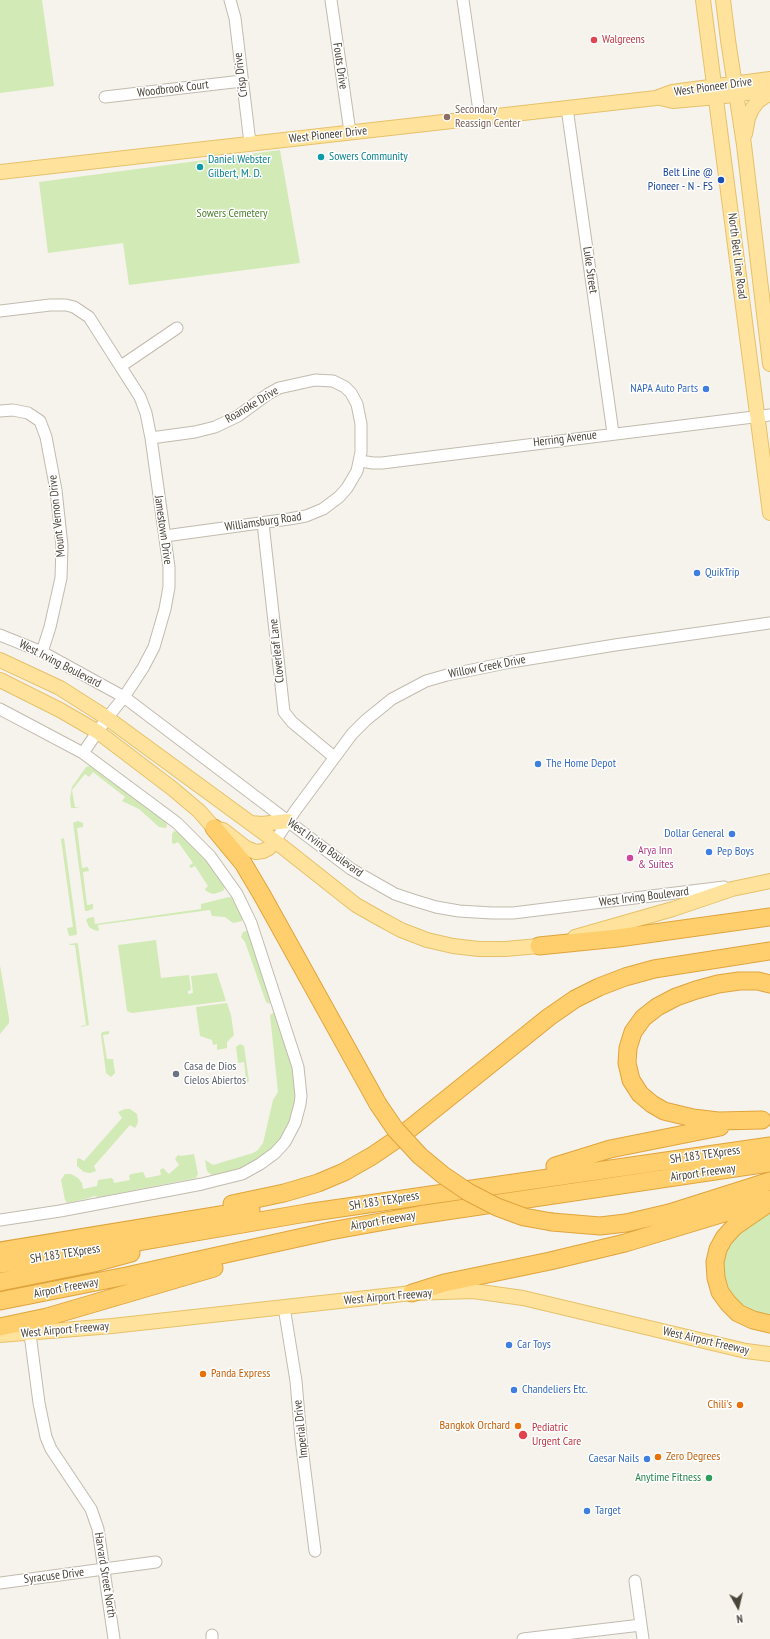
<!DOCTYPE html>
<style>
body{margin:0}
#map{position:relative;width:770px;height:1639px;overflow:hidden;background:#f6f3ec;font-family:"PT Sans Narrow",sans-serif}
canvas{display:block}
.north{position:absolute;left:718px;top:1587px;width:40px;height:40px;-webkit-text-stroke:3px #fff;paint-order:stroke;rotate:172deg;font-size:11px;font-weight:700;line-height:16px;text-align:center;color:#4b4439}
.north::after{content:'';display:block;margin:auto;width:14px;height:18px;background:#4b4439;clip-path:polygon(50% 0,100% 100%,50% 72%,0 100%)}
</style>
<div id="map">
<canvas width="770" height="1639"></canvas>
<div class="north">N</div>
</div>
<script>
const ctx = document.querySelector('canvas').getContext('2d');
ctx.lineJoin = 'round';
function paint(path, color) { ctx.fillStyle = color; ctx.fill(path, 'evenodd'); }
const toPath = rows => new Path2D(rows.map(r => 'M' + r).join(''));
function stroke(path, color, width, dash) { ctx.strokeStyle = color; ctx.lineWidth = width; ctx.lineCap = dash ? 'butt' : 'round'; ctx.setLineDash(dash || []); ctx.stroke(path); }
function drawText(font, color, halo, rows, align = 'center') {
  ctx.font = font + ' "PT Sans Narrow",sans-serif'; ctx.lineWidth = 3; ctx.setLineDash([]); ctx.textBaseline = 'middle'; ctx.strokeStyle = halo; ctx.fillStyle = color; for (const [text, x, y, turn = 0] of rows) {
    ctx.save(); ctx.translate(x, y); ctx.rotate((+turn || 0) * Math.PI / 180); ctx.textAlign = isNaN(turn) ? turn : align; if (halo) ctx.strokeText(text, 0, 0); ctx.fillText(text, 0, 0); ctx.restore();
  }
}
const green = toPath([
 [0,0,42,0,54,86,0,93],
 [280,150,300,263,129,285,123,243,48,253,39,182],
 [90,766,165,821,167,825,166,828,159,827,139,809,122,801,125,797,93,772,89,777,85,774,72,790,75,807,80,808,71,808,70,798,72,787,86,767],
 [78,821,83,823,83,827,77,828,82,868,88,867,89,871,83,872,87,905,93,904,93,909,87,911,85,911,73,823],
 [174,831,178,832,209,864,226,886,223,891,214,894,210,893,206,891,205,889,208,886,195,866,191,868,189,866,193,863,178,842,174,844,172,843,172,834],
 [64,838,77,933,76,935,69,936,67,928,73,927,61,839],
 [229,897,233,898,242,916,242,921,233,923,225,917,212,916,210,910,98,925,99,931,94,930,89,927,86,920,88,918,94,917,95,924,201,909,201,904],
 [246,931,248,932,272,1000,269,1004,266,1002,245,942,241,937,243,932],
 [156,940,161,978,189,975,191,990,188,991,188,994,193,993,191,976,217,973,226,1001,132,1013,127,1011,118,945],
 [77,943,78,944,89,1025,81,1027,81,1026,86,1025,75,945,70,945,69,944],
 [0,965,9,1018,9,1023,0,1034],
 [227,1003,231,1015,234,1035,227,1042,227,1048,217,1050,217,1044,213,1045,212,1040,200,1036,196,1007],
 [273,1013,276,1013,298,1084,294,1119,280,1144,265,1157,239,1171,213,1176,207,1171,205,1160,213,1165,253,1153,258,1150,263,1143,273,1100,278,1092,270,1015],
 [109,1031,109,1034,103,1035,107,1059,113,1059,115,1073,111,1077,106,1073,101,1035,102,1032],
 [240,1044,244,1046,249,1081,244,1086,240,1083,240,1080,246,1079,244,1062,238,1063,236,1047],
 [125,1109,130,1109,137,1114,138,1121,137,1125,135,1128,130,1125,94,1166,96,1171,90,1173,84,1172,77,1166,77,1159,79,1158,84,1161,122,1118,118,1112],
 [194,1154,198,1174,196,1178,99,1197,94,1196,89,1198,67,1203,65,1200,61,1180,65,1174,71,1174,78,1178,82,1183,83,1189,97,1186,98,1180,111,1178,113,1179,114,1183,130,1180,129,1176,131,1174,143,1172,146,1178,161,1175,160,1170,163,1168,169,1174,179,1165,175,1159,178,1155,181,1156],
 [770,1210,770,1316,751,1310,734,1299,724,1285,722,1259,735,1236]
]);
const minor = toPath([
 [230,0,235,18,250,143],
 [331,0,350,132],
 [463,0,480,118],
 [105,97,242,81],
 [567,108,613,433],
 [0,311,50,305,66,305,74,307,89,317,140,397,146,413,151,438,169,567,169,587,165,609,154,647,143,668,124,697,107,718,83,753],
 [121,366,177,328],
 [0,411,13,410,28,413,40,421,46,437,56,490,62,546,61,578,50,627,42,652],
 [151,438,195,432,215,427,238,416,268,394,279,388,315,380,333,381,345,387,351,393,357,404,361,424,361,452,357,471,347,488,339,497,323,509,306,516,289,519,165,536],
 [360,461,373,463,382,463,770,415],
 [263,523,284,712,292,722,334,757],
 [0,635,42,652,124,697,351,869,395,894,413,900,436,907,459,911,492,913,513,913,724,887],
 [0,709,83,753,177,823,210,856,237,894,251,923,298,1067,301,1096,300,1104,295,1123,285,1142,275,1153,260,1164,242,1174,202,1184,60,1211,0,1220],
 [275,841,295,811,352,734,366,720,392,699,426,681,447,675,511,662,615,645,770,623],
 [284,1307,296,1381,301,1439,315,1551],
 [30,1334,39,1403,46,1437,51,1449,91,1509,98,1529,114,1639],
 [635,1581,643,1639],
 [0,1583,156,1562],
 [212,1635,212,1639],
 [523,1639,641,1625]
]);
const major = toPath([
 [703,0,770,513],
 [723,0,728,40,744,145,770,364],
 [660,98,673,101,717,97,770,90],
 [745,134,748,118,752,109,758,101,770,93],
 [0,172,656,98,672,92,770,79],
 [0,660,60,688,107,718,275,841,356,905,379,918,401,930,427,940,453,946,479,949,505,949,539,946,549,944],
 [0,680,60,710,98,732,173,789,199,811,214,828,223,830,246,848,256,852,263,851,269,848,275,841],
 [251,823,262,824,288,821],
 [575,937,673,909,732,889,770,881],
 [0,1335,112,1326,412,1293,473,1291,523,1298,746,1351,770,1354]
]);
const highway = toPath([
 [214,828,243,863,262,895,378,1104],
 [539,946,618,938,770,917],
 [762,1120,718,1121,693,1118,664,1111,652,1104,640,1094,631,1080,627,1063,628,1048,633,1032,643,1018,657,1007,676,997,696,990,718,984,739,981,758,981,770,984],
 [555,1166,610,1149,720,1127],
 [232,1204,284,1193,318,1183,344,1172,372,1156,397,1139,549,1017,575,999,599,987,625,977,654,969,770,951],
 [763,1207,734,1227,724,1238,718,1249,715,1262,716,1278,720,1292,728,1303,738,1313,753,1320,770,1324],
 [552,1222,600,1226,626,1223,669,1213,770,1181],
 [0,1251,251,1210],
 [0,1264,79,1252,306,1213,770,1146],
 [0,1282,94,1263,131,1253],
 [412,1293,444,1283,550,1261,625,1243,770,1199],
 [0,1301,126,1276,330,1231,419,1215,770,1163],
 [0,1327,47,1317,214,1268]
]);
const highwayBridge = toPath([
 [378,1104,395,1129,420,1156,443,1175,468,1192,497,1207,524,1217,552,1222]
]);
const markers = [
 [594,40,4,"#e0444e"],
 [447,117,4,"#8d6e63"],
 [321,157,4,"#0f9aa8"],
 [200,167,4,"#0f9aa8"],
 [721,180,4,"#1a4fb4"],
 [706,389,4,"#3f7fe0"],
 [697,573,4,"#3f7fe0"],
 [538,764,4,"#3f7fe0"],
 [732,834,4,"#3f7fe0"],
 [709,852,4,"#3f7fe0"],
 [630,858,4,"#d1479c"],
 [176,1074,4,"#6b7280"],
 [509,1345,4,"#3f7fe0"],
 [203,1374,4,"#e8710a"],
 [514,1390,4,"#3f7fe0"],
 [740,1405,4,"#e8710a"],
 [518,1426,4,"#e8710a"],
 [523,1435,5,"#e0444e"],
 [658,1457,4,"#e8710a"],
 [647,1459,4,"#3f7fe0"],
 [709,1478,4,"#2e9e5b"],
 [587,1511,4,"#3f7fe0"]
];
const healthNames = [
 ["Walgreens",602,40],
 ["Pediatric",532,1428],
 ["Urgent Care",532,1442]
];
const streetNames = [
 ["Fouts Drive",340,66,82],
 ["Crisp Drive",241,75,-97],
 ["West Pioneer Drive",713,87,-8],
 ["Woodbrook Court",173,89,-7],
 ["West Pioneer Drive",328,135,-6],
 ["North Belt Line Road",737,256,83],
 ["Luke Street",590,270,82],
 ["Roanoke Drive",252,405,-31],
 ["Herring Avenue",565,439,-7],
 ["Mount Vernon Drive",57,516,-96],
 ["Williamsburg Road",263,522,-8],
 ["Jamestown Drive",163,530,82],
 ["Cloverleaf Lane",277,651,-96],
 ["West Irving Boulevard",60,664,27],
 ["Willow Creek Drive",487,667,-11],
 ["West Irving Boulevard",325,848,36],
 ["West Irving Boulevard",644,897,-7],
 ["SH 183 TEXpress",705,1155,-8],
 ["Airport Freeway",703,1173,-8],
 ["SH 183 TEXpress",384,1201,-9],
 ["Airport Freeway",383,1221,-10],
 ["SH 183 TEXpress",65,1254,-9],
 ["Airport Freeway",66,1288,-11],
 ["West Airport Freeway",388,1297,-5],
 ["West Airport Freeway",65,1330,-5],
 ["West Airport Freeway",706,1341,13],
 ["Imperial Drive",301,1429,-96],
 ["Harvard Street North",105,1575,81],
 ["Syracuse Drive",54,1576,-7]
];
const educationNames = [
 ["Secondary",455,110],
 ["Reassign Center",455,124]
];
const cultureNames = [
 ["Sowers Community",329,157],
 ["Daniel Webster",208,160],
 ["Gilbert, M. D.",208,174]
];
const transitNames = [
 ["Belt Line @",713,173],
 ["Pioneer - N - FS",713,187]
];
const parkNames = [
 ["Sowers Cemetery",232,214]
];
const shopNames = [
 ["NAPA Auto Parts",698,389,"right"],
 ["QuikTrip",705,573],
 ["The Home Depot",546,764],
 ["Dollar General",724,834,"right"],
 ["Pep Boys",717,852],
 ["Car Toys",517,1345],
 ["Chandeliers Etc.",522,1390],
 ["Caesar Nails",639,1459,"right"],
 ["Target",595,1511]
];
const hotelNames = [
 ["Arya Inn",638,851],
 ["& Suites",638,865]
];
const worshipNames = [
 ["Casa de Dios",184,1067],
 ["Cielos Abiertos",184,1081]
];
const foodNames = [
 ["Panda Express",211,1374],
 ["Chili's",732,1405,"right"],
 ["Bangkok Orchard",510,1426,"right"],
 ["Zero Degrees",666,1457]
];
const leisureNames = [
 ["Anytime Fitness",701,1478]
];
paint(green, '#d2eab5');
stroke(minor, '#c2bbae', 13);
stroke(major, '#e6c16a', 16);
stroke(highway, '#e0a43c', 19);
stroke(minor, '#fff', 11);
stroke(major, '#ffe39c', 14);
stroke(highway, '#ffcf6e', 17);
stroke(highwayBridge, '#e0a43c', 19, []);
stroke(highwayBridge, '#ffcf6e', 17);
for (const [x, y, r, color] of markers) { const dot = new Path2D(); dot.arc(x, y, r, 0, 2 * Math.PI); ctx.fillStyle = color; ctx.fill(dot); stroke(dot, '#fff', 1.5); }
drawText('12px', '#be3a42', '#fff', healthNames, 'left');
drawText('12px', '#4b4439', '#fff', streetNames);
drawText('12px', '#785e54', '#fff', educationNames, 'left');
drawText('12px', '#0d838f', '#fff', cultureNames, 'left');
drawText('12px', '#164399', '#fff', transitNames, 'right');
drawText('12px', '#4a7f2a', '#fff', parkNames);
drawText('12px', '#366cbe', '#fff', shopNames, 'left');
drawText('12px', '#b23c85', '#fff', hotelNames, 'left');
drawText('12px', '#5b616d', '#fff', worshipNames, 'left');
drawText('12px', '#c56008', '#fff', foodNames, 'left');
drawText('12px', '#27864d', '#fff', leisureNames, 'right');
</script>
